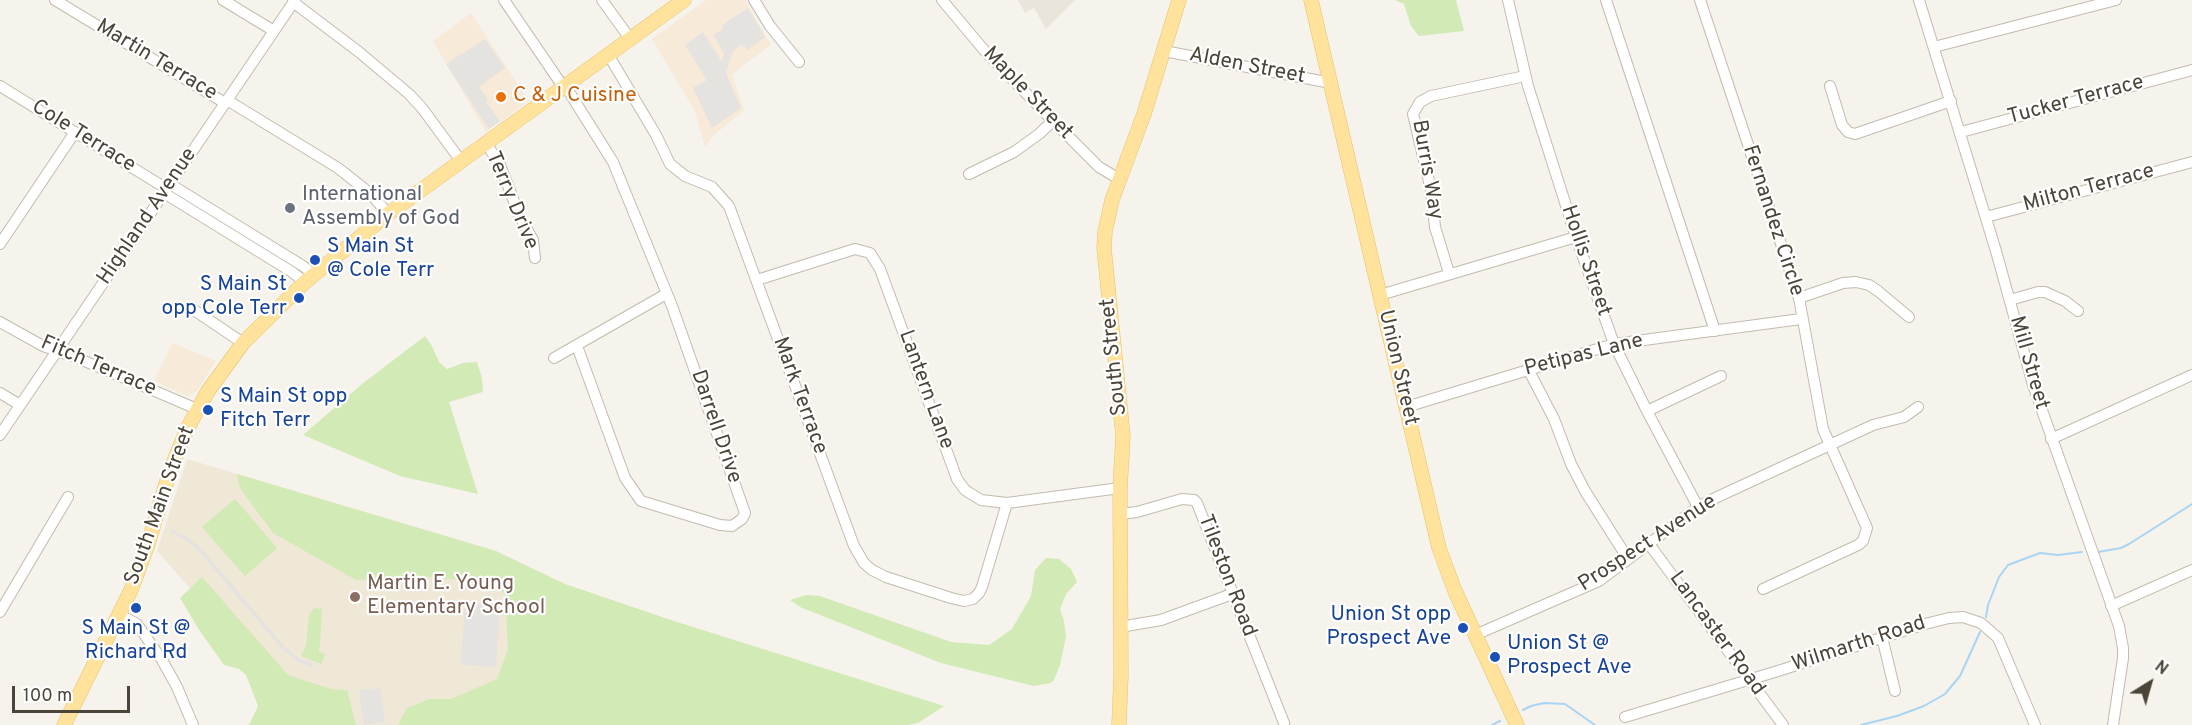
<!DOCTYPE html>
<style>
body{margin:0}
#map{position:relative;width:2192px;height:725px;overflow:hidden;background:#f6f3ec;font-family:Overpass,sans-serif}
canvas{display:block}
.north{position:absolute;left:2120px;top:653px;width:60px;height:60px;-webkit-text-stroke:4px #fff;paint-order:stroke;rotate:37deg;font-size:16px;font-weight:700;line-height:24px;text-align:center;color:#4b4439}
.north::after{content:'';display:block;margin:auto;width:21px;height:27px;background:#4b4439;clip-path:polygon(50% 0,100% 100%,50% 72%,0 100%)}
.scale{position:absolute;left:12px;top:686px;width:118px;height:27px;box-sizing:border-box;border:3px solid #4b4439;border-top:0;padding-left:8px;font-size:18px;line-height:21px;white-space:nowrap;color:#4b4439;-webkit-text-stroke:4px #fff;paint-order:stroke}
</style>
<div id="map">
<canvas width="2192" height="725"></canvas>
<div class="north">N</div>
<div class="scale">100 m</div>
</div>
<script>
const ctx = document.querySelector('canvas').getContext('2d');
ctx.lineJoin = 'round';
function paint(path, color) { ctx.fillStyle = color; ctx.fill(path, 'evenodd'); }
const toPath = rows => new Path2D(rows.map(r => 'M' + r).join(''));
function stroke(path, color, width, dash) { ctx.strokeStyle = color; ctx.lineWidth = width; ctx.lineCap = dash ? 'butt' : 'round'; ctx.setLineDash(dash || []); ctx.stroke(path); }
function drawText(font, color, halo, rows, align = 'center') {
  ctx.font = font + ' Overpass,sans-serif'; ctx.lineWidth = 4.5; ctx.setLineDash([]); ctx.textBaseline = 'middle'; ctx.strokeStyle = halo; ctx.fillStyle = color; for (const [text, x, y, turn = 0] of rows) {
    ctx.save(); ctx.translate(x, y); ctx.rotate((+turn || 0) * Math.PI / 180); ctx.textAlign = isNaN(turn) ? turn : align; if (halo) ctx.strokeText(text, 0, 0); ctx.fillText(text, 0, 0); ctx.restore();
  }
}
const residential = toPath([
 [1018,0,1075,0,1046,29,1034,8,1025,13]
]);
const commercial = toPath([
 [706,0,745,0,771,45,732,74,744,110,713,136,705,147,695,111,652,39],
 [471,13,529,101,486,132,433,41],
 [172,343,216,361,196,392,187,396,154,381]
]);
const education = toPath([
 [187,459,496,551,560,725,270,725,238,642,157,551]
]);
const green = toPath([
 [1395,0,1456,0,1464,31,1419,36,1411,26,1404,4],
 [425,336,432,346,439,362,447,369,463,363,477,362,482,378,483,392,449,402,478,494,400,476,303,435,362,384],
 [237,474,496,551,565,584,674,621,944,706,918,723,908,725,398,725,407,708,429,699,451,699,497,679,508,649,505,594,487,582,426,577,356,580,273,533,240,488],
 [235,499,277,548,245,576,202,527],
 [1046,558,1059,559,1071,569,1077,582,1066,594,1060,609,1064,621,1066,637,1060,665,1054,680,1051,683,1034,686,941,663,800,607,790,600,806,595,820,596,951,642,989,645,1012,629,1031,596,1035,570],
 [202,577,288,675,331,689,347,690,356,725,249,725,258,706,246,675,239,669,224,665,199,630,180,598],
 [314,608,322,609,320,647,318,651,325,654,321,664,301,656,306,646,309,616]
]);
const parking = toPath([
 [748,8,765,37,747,50,742,44,733,51,726,73,741,108,712,128,693,88,707,80,685,45,703,32,722,62,724,53,713,35,723,29,722,26,728,21],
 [485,39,505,68,479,87,488,100,486,102,500,121,489,129,446,64],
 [171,529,192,540,204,551,285,647,299,658,314,664,312,668,297,661,282,649,201,554,187,541,170,532],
 [465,603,500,605,496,667,461,665],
 [380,688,385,722,364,725,359,690]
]);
const stream = toPath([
 [2098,552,2121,548,2129,544,2192,504],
 [1986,617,1988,605,1999,577,2008,565,2040,553,2058,555,2082,552],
 [1523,710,1531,706,1544,703,1565,704,1595,725],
 [1492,725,1500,721],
 [1861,725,1897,716,1924,706,1945,694,1960,676,1980,632]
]);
const minor = toPath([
 [55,0,225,103],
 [223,0,274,31],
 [504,0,564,88],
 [602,0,631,40],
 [754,0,770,26,799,62],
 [942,0,984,50,1053,121,1099,167,1119,179],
 [1508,0,1528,86,1576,237,1614,344,1647,411,1698,507],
 [1606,0,1715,331],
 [1700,0,1799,298,1823,429,1867,528,1863,541,1858,545,1763,589],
 [1919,0,1996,251,2033,385,2119,626,2123,648,2123,658,2113,725],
 [293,2,359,52,409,94,422,108,461,161],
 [1934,47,2116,0],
 [1164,51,1331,83],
 [609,56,656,135,670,164,685,176,712,187,729,206,854,546,864,563,872,570,886,577,951,598,964,601,973,599,979,593,982,587,1007,503],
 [0,86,167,189],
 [1830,86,1842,125,1848,132,1855,134,1951,101],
 [566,87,613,162,672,306,745,513,742,519,732,526,720,525,641,501,625,478,577,346],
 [227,100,338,168,371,194,388,214],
 [1961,132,2192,70],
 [486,143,500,165,520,217,533,240,535,258],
 [969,174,1014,152,1039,134,1053,121],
 [170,184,303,266,314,275],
 [164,193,292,272,305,282],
 [1986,217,2192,162],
 [0,244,75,132],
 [1449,273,1435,227,1431,190,1413,114,1420,102,1431,96,1525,76],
 [757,280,855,249,870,253,880,269,957,479,965,490,981,500,1007,503,1120,488],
 [1380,295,1576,237],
 [1799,298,1843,283,1856,282,1869,285,1878,291,1909,317],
 [2010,300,2038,292,2045,292,2065,301,2078,311],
 [191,308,243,343],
 [0,322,43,346,75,357,197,409],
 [554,358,666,294],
 [1528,369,1554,419,1571,464,1585,491,1628,559],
 [0,393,20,405],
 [1406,407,1614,344,1801,319],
 [1647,411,1721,376],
 [0,435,295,0],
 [2051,439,2192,375],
 [1121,514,1137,512,1182,499,1194,500,1197,503,1284,723],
 [1649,544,1783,725],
 [2111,606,2192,570],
 [0,612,68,497],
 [120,615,137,624,162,660,177,687,193,725],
 [1120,627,1161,620,1232,594],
 [1475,635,1599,581,1698,507,1713,499,1873,425,1904,417,1918,407],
 [1882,637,1895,691],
 [1625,717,1778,671,1925,624,1949,618,1963,617,1981,623,1998,638,2035,725]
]);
const major = toPath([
 [1311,0,1439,548,1455,591,1517,725],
 [64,725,131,590,147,547,170,471,187,429,208,391,243,343,305,282,388,214,684,0],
 [1119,725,1121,675,1120,488,1123,436,1104,248,1105,232,1112,200,1144,114,1179,0]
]);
const markers = [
 [501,97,6,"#e8710a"],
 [290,208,6,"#6b7280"],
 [315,260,6,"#1a4fb4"],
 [299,298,6,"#1a4fb4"],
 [208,410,6,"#1a4fb4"],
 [355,597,6,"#8d6e63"],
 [136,608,6,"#1a4fb4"],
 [1463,628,6,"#1a4fb4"],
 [1495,657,6,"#1a4fb4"]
];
const streetNames = [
 ["Martin Terrace",156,61,31],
 ["Alden Street",1247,67,11],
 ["Maple Street",1027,94,46],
 ["Tucker Terrace",2076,101,-15],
 ["Cole Terrace",83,137,32],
 ["Burris Way",1426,170,80],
 ["Milton Terrace",2089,189,-15],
 ["Terry Drive",511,201,67],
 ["Highland Avenue",148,217,-56],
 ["Fernandez Circle",1772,221,72],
 ["Hollis Street",1585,261,71],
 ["Petipas Lane",1584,356,-14],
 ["South Street",1115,357,-96],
 ["Mill Street",2028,363,74],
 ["Fitch Terrace",98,367,23],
 ["Union Street",1397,368,77],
 ["Lantern Lane",925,390,70],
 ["Mark Terrace",799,396,70],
 ["Darrell Drive",715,427,71],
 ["South Main Street",161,506,-70],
 ["Prospect Avenue",1648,544,-33],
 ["Tileston Road",1226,576,69],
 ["Lancaster Road",1716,634,54],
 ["Wilmarth Road",1859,645,-18]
];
const foodNames = [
 ["C & J Cuisine",513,97]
];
const worshipNames = [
 ["International",302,196],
 ["Assembly of God",302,220]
];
const transitNames = [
 ["S Main St",327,248],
 ["@ Cole Terr",327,272],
 ["S Main St",287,286,"right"],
 ["opp Cole Terr",287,310,"right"],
 ["S Main St opp",220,398],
 ["Fitch Terr",220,422],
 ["Union St opp",1451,616,"right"],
 ["Prospect Ave",1451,640,"right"],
 ["S Main St @",136,630,"center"],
 ["Richard Rd",136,654,"center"],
 ["Union St @",1507,645],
 ["Prospect Ave",1507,669]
];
const educationNames = [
 ["Martin E. Young",367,585],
 ["Elementary School",367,609]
];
paint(residential, '#eae5da');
paint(commercial, '#f7ead8');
paint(education, '#efe8d6');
paint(green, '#d2eab5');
paint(parking, '#e5e3e0');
stroke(stream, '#a9d4f2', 2);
stroke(minor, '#c2bbae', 12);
stroke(major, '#e6c16a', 15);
stroke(minor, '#fff', 10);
stroke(major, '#ffe39c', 14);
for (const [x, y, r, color] of markers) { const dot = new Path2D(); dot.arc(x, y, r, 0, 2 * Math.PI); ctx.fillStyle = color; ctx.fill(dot); stroke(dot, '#fff', 2); }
drawText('21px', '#4b4439', '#fff', streetNames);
drawText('21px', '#c56008', '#fff', foodNames, 'left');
drawText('21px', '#5b616d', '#fff', worshipNames, 'left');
drawText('21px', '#164399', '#fff', transitNames, 'left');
drawText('21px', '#785e54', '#fff', educationNames, 'left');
</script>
